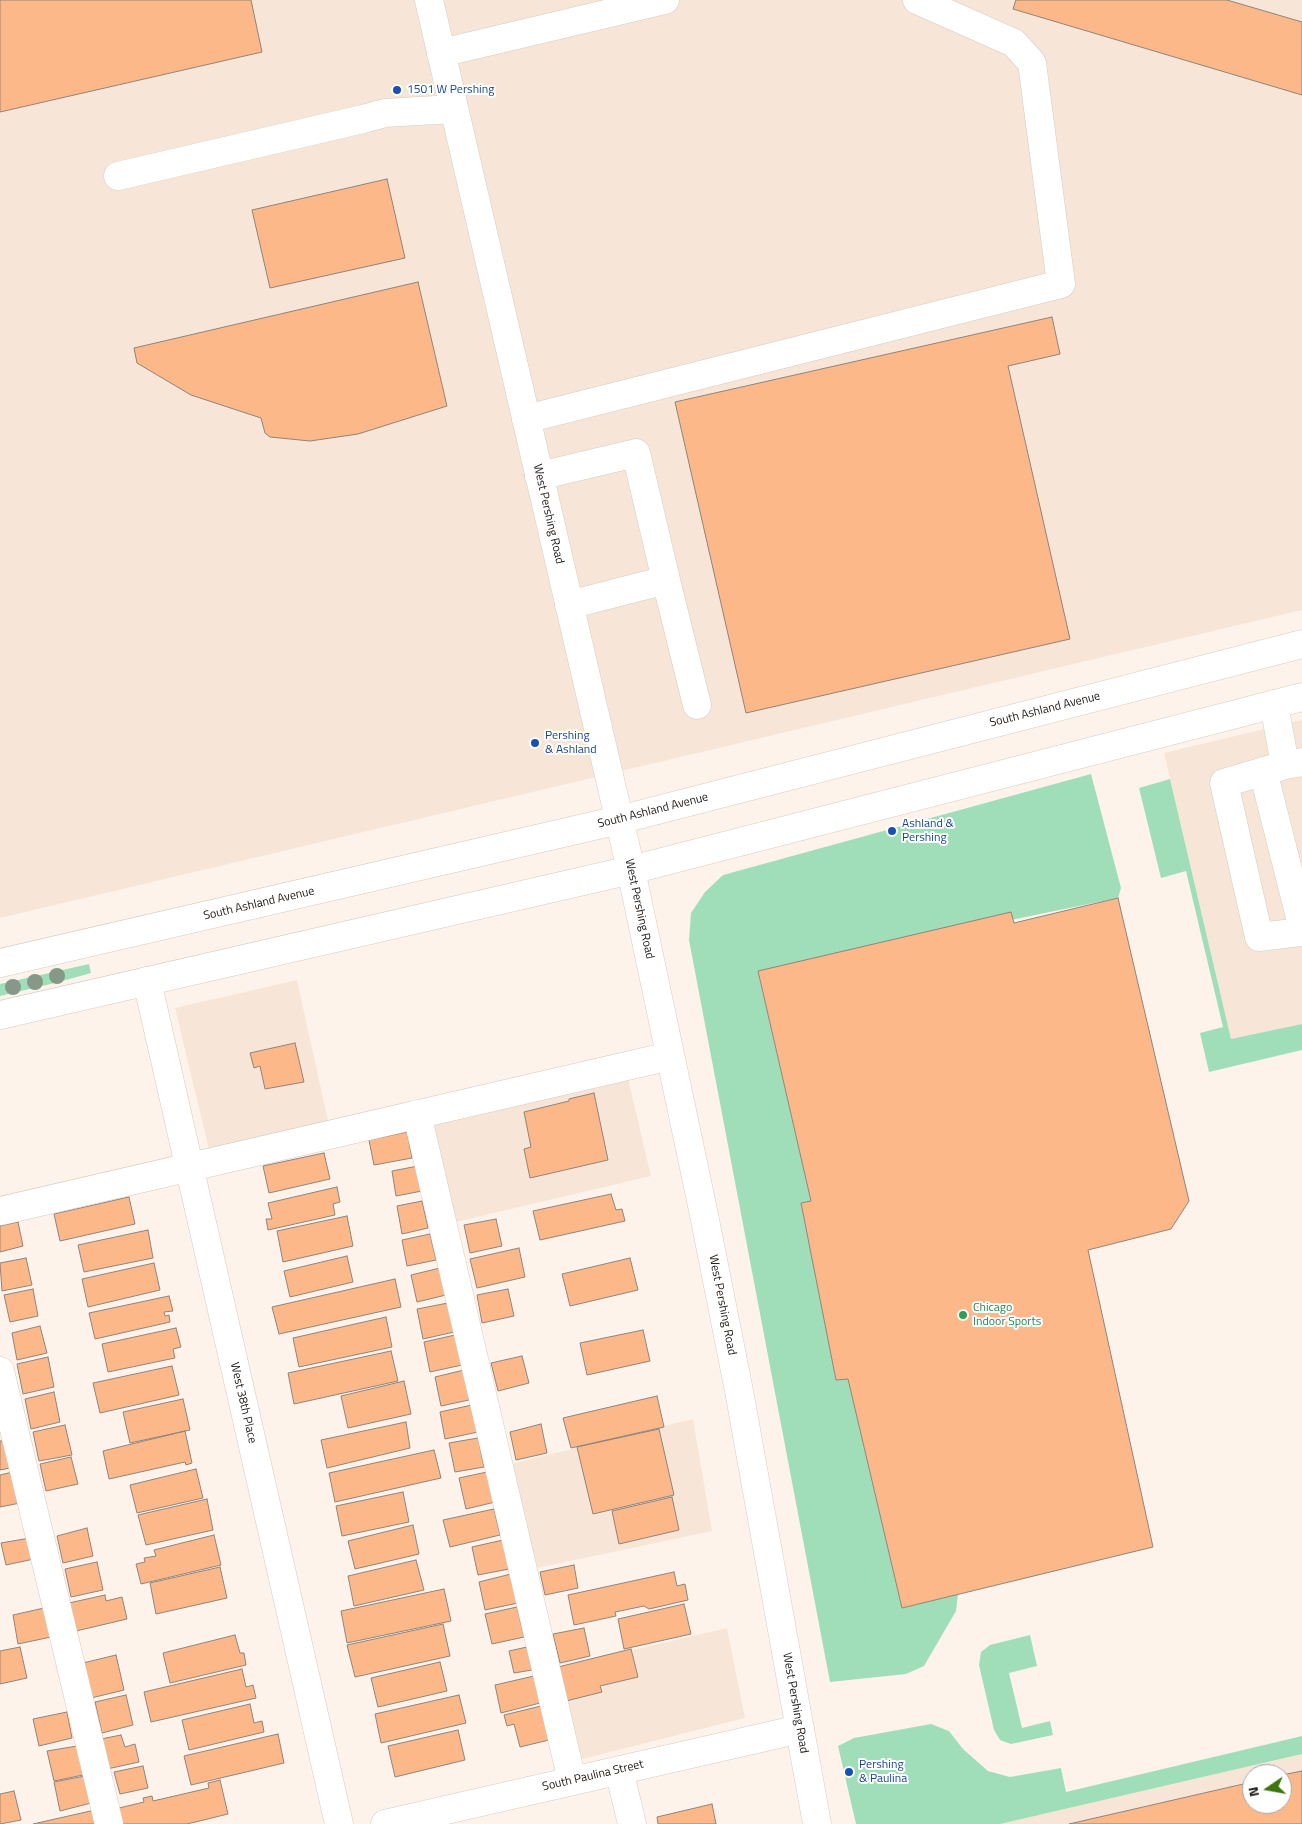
<!DOCTYPE html>
<style>
body{margin:0}
#map{position:relative;width:1302px;height:1824px;overflow:hidden;background:#fef3ea;font-family:"Titillium Web",sans-serif}
canvas{display:block}
.north{position:absolute;left:1242px;top:1764px;width:50px;height:50px;box-sizing:border-box;background:#fff;border:1px solid #a7a6a5;border-radius:50%;rotate:258deg;font-size:14px;font-weight:700;line-height:20px;text-align:center;color:#24201d}
.north::after{content:'';display:block;margin:auto;width:18px;height:22px;background:#3c770d;clip-path:polygon(50% 0,100% 100%,50% 72%,0 100%)}
</style>
<div id="map">
<canvas width="1302" height="1824"></canvas>
<div class="north">N</div>
</div>
<script>
const ctx = document.querySelector('canvas').getContext('2d');
ctx.lineJoin = 'round';
function paint(path, color) { ctx.fillStyle = color; ctx.fill(path, 'evenodd'); }
const toPath = rows => new Path2D(rows.map(r => 'M' + r).join(''));
function stroke(path, color, width, dash) { ctx.strokeStyle = color; ctx.lineWidth = width; ctx.lineCap = dash ? 'butt' : 'round'; ctx.setLineDash(dash || []); ctx.stroke(path); }
function drawText(font, color, halo, rows, align = 'center') {
  ctx.font = font + ' "Titillium Web",sans-serif'; ctx.lineWidth = 4; ctx.setLineDash([]); ctx.textBaseline = 'middle'; ctx.strokeStyle = halo; ctx.fillStyle = color; for (const [text, x, y, turn = 0] of rows) {
    ctx.save(); ctx.translate(x, y); ctx.rotate((+turn || 0) * Math.PI / 180); ctx.textAlign = isNaN(turn) ? turn : align; if (halo) ctx.strokeText(text, 0, 0); ctx.fillText(text, 0, 0); ctx.restore();
  }
}
const built = toPath([
 [0,0,1302,0,1302,610,0,918],
 [1302,720,1302,1024,1231,1040,1164,753],
 [297,980,331,1134,212,1162,175,1008],
 [625,1066,651,1176,443,1225,417,1114],
 [693,1419,712,1531,523,1571,499,1467],
 [727,1628,745,1718,567,1763,546,1670],
 [1302,1754,1302,1824,1000,1824],
 [1252,1774,1282,1774,1282,1804,1252,1804]
]);
const green = toPath([
 [1091,774,1121,888,1118,898,758,972,811,1201,801,1203,836,1379,848,1379,902,1608,958,1594,956,1611,924,1666,906,1674,830,1682,689,940,691,913,705,892,723,875],
 [1170,779,1231,1039,1302,1024,1302,1050,1209,1072,1200,1033,1223,1027,1186,871,1161,878,1139,788],
 [89,964,91,973,59,982,0,996,0,984],
 [1030,1635,1037,1666,1009,1673,1022,1728,1050,1721,1053,1735,1011,1744,1000,1740,994,1730,979,1665,981,1652,990,1645],
 [931,1724,949,1731,963,1749,988,1771,1010,1777,1061,1768,1066,1792,1302,1736,1302,1754,1000,1824,856,1824,838,1746,854,1738]
]);
const building = toPath([
 [0,0,251,0,262,52,0,112,0,0],
 [1016,0,1227,0,1302,22,1302,95,1013,9,1016,0],
 [387,179,405,258,270,288,252,210,387,179],
 [418,282,447,406,358,434,310,441,270,437,265,433,261,418,191,395,137,363,134,348,418,282],
 [1052,317,1060,354,1008,366,1070,639,746,713,675,402,1052,317],
 [1118,898,1189,1201,1171,1229,1088,1250,1153,1547,902,1608,848,1379,836,1380,801,1203,811,1201,758,971,1011,912,1014,923,1118,898],
 [295,1043,304,1082,265,1089,260,1066,254,1068,250,1053,295,1043],
 [594,1093,608,1160,530,1178,524,1149,531,1147,524,1112,569,1101,569,1099,594,1093],
 [407,1132,412,1158,374,1165,369,1140,407,1132],
 [324,1153,330,1179,269,1193,263,1166,324,1153],
 [418,1166,422,1191,396,1196,392,1171,418,1166],
 [337,1187,340,1202,333,1204,335,1215,268,1230,266,1219,272,1219,268,1203,337,1187],
 [611,1194,616,1210,622,1209,625,1221,540,1240,533,1211,611,1194],
 [129,1197,135,1224,60,1241,54,1214,129,1197],
 [422,1201,428,1228,402,1234,397,1206,422,1201],
 [347,1216,353,1246,283,1262,277,1231,347,1216],
 [496,1219,502,1246,470,1253,464,1225,496,1219],
 [18,1222,23,1246,0,1252,0,1226,18,1222],
 [148,1230,153,1258,84,1272,78,1245,148,1230],
 [430,1234,436,1260,407,1266,402,1240,430,1234],
 [519,1248,525,1277,477,1288,470,1259,519,1248],
 [347,1256,353,1282,290,1297,284,1271,347,1256],
 [26,1258,32,1285,2,1291,0,1263,26,1258],
 [630,1258,638,1290,570,1306,562,1274,630,1258],
 [154,1263,160,1290,88,1307,82,1279,154,1263],
 [440,1268,446,1295,417,1302,411,1275,440,1268],
 [395,1279,401,1307,279,1334,272,1307,395,1279],
 [33,1289,38,1316,10,1322,4,1295,33,1289],
 [508,1289,514,1316,482,1323,477,1295,508,1289],
 [169,1296,173,1311,164,1312,165,1316,169,1315,170,1322,95,1339,89,1313,169,1296],
 [448,1303,454,1332,423,1339,417,1309,448,1303],
 [386,1317,392,1347,299,1367,293,1338,386,1317],
 [40,1326,47,1353,17,1360,12,1333,40,1326],
 [176,1328,181,1347,173,1349,175,1358,108,1372,102,1344,176,1328],
 [643,1330,650,1361,587,1375,580,1343,643,1330],
 [455,1335,462,1365,430,1372,424,1342,455,1335],
 [391,1351,398,1381,294,1404,288,1373,391,1351],
 [522,1356,529,1383,498,1391,491,1363,522,1356],
 [48,1357,54,1387,23,1394,17,1364,48,1357],
 [172,1366,179,1395,100,1413,93,1383,172,1366],
 [464,1370,469,1400,441,1406,435,1377,464,1370],
 [404,1381,411,1414,348,1428,341,1396,404,1381],
 [54,1392,60,1422,31,1429,25,1399,54,1392],
 [657,1396,664,1427,571,1448,563,1418,657,1396],
 [183,1399,190,1430,130,1443,123,1412,183,1399],
 [472,1405,478,1432,445,1439,440,1412,472,1405],
 [406,1422,410,1448,327,1468,321,1440,406,1422],
 [541,1424,547,1453,516,1460,510,1432,541,1424],
 [65,1425,72,1455,39,1461,33,1432,65,1425],
 [659,1429,674,1495,593,1514,577,1447,659,1429],
 [185,1431,192,1463,186,1465,185,1462,109,1479,103,1451,185,1431],
 [478,1438,484,1467,455,1472,449,1443,478,1438],
 [0,1441,4,1441,10,1468,0,1470,0,1441],
 [434,1450,441,1478,335,1502,329,1473,434,1450],
 [71,1457,78,1484,46,1491,40,1464,71,1457],
 [196,1469,203,1498,137,1513,130,1485,196,1469],
 [13,1472,20,1503,0,1507,0,1475,13,1472],
 [487,1472,495,1502,466,1509,459,1478,487,1472],
 [403,1492,409,1522,342,1536,336,1506,403,1492],
 [672,1497,679,1530,619,1544,612,1511,672,1497],
 [207,1499,213,1530,146,1545,138,1515,207,1499],
 [494,1509,500,1535,450,1547,443,1520,494,1509],
 [413,1525,419,1554,355,1569,348,1541,413,1525],
 [87,1528,93,1556,63,1563,57,1536,87,1528],
 [214,1535,221,1565,141,1584,136,1564,145,1562,144,1558,156,1556,154,1550,214,1535],
 [30,1538,34,1559,6,1565,1,1543,30,1538],
 [503,1540,509,1569,478,1575,472,1547,503,1540],
 [416,1560,424,1590,354,1606,348,1576,416,1560],
 [97,1562,103,1590,71,1597,65,1569,97,1562],
 [574,1565,578,1588,545,1595,540,1572,574,1565],
 [220,1567,227,1598,156,1614,150,1583,220,1567],
 [674,1572,677,1586,685,1584,688,1600,649,1609,644,1606,615,1612,616,1616,574,1625,568,1595,674,1572],
 [511,1574,518,1603,485,1610,479,1582,511,1574],
 [444,1589,451,1621,347,1643,341,1611,444,1589],
 [105,1595,106,1601,122,1597,127,1619,76,1631,69,1603,105,1595],
 [684,1604,691,1634,624,1649,618,1619,684,1604],
 [517,1607,524,1637,492,1644,485,1614,517,1607],
 [44,1608,51,1637,18,1644,13,1615,44,1608],
 [443,1624,450,1656,355,1677,347,1645,443,1624],
 [584,1628,590,1656,560,1663,553,1634,584,1628],
 [235,1635,240,1653,244,1653,246,1665,170,1683,163,1653,235,1635],
 [20,1647,27,1678,0,1684,0,1651,20,1647],
 [527,1647,532,1670,514,1673,509,1651,527,1647],
 [631,1649,638,1677,600,1686,602,1692,566,1701,558,1667,631,1649],
 [116,1655,124,1690,91,1698,83,1663,116,1655],
 [440,1662,447,1691,378,1707,371,1678,440,1662],
 [242,1669,246,1687,253,1685,256,1698,151,1722,144,1692,242,1669],
 [534,1676,540,1703,501,1713,495,1685,534,1676],
 [126,1695,133,1725,102,1733,95,1702,126,1695],
 [459,1695,466,1723,381,1743,375,1714,459,1695],
 [250,1704,254,1723,262,1721,264,1732,189,1750,182,1720,250,1704],
 [541,1706,549,1740,520,1747,514,1724,507,1726,504,1715,541,1706],
 [67,1712,72,1738,39,1746,33,1719,67,1712],
 [458,1730,465,1760,395,1777,388,1746,458,1730],
 [278,1734,284,1763,191,1785,184,1756,278,1734],
 [121,1735,125,1747,135,1744,139,1762,107,1769,101,1739,121,1735],
 [77,1746,83,1775,54,1781,47,1751,77,1746],
 [143,1766,148,1788,120,1794,114,1772,143,1766],
 [1302,1771,1302,1824,1069,1824,1252,1782,1252,1804,1282,1804,1282,1775,1302,1771],
 [85,1776,91,1803,60,1811,54,1782,85,1776],
 [220,1780,228,1814,187,1824,122,1824,119,1808,144,1802,143,1798,152,1796,153,1801,209,1788,208,1783,220,1780],
 [14,1791,21,1820,0,1824,0,1794,14,1791],
 [712,1804,716,1824,658,1824,657,1817,712,1804],
 [95,1810,99,1824,33,1824,95,1810]
]);
const minor = toPath([
 [441,53,665,0],
 [118,176,363,119,385,113,453,109],
 [526,419,1061,284,1032,63,1014,43,917,0],
 [539,476,636,453,666,580,569,605],
 [666,580,697,705],
 [1274,704,1285,765,1302,762],
 [1285,765,1224,783,1259,937,1302,932],
 [1263,771,1302,925],
 [147,981,339,1824],
 [417,1114,572,1781],
 [0,1211,670,1056],
 [0,1371,109,1824],
 [619,1770,632,1824],
 [385,1824,800,1729]
]);
const major = toPath([
 [429,0,631,870,703,1210,739,1391,817,1824],
 [0,963,619,820,1302,644],
 [0,1015,631,870,1302,697]
]);
const trees = [
 [57,976],
 [35,982],
 [13,987]
];
const markers = [
 [397,90,5,"#1a4fb4"],
 [535,743,5,"#1a4fb4"],
 [892,831,5,"#1a4fb4"],
 [963,1315,5,"#2e9e5b"],
 [849,1772,5,"#1a4fb4"]
];
const transitNames = [
 ["1501 W Pershing",407,90],
 ["Pershing",545,736],
 ["& Ashland",545,750],
 ["Ashland &",902,824],
 ["Pershing",902,838],
 ["Pershing",859,1765],
 ["& Paulina",859,1779]
];
const streetNames = [
 ["West Pershing Road",548,514,77],
 ["South Ashland Avenue",1045,710,-14],
 ["South Ashland Avenue",653,811,-14],
 ["South Ashland Avenue",259,904,-13],
 ["West Pershing Road",639,909,78],
 ["West Pershing Road",722,1305,79],
 ["West 38th Place",243,1403,77],
 ["West Pershing Road",795,1703,80],
 ["South Paulina Street",593,1776,-13]
];
const leisureNames = [
 ["Chicago",973,1308],
 ["Indoor Sports",973,1322]
];
paint(built, '#f7e6d7');
paint(green, '#a0deba');
paint(building, '#fdb889');
stroke(building, '#8f847c', 1);
stroke(minor, '#d5cbc2', 29);
stroke(major, '#d5cbc2', 29);
stroke(minor, '#fff', 28);
stroke(major, '#fff', 28);
ctx.fillStyle = '#869988';
for (const [x, y] of trees) { ctx.beginPath(); ctx.arc(x, y, 8, 0, 2 * Math.PI); ctx.fill(); }
for (const [x, y, r, color] of markers) { const dot = new Path2D(); dot.arc(x, y, r, 0, 2 * Math.PI); ctx.fillStyle = color; ctx.fill(dot); stroke(dot, '#fff', 2); }
drawText('12px', '#164399', '#fff', transitNames, 'left');
drawText('12px', '#24201d', '#fff', streetNames);
drawText('12px', '#27864d', '#fff', leisureNames, 'left');
</script>
